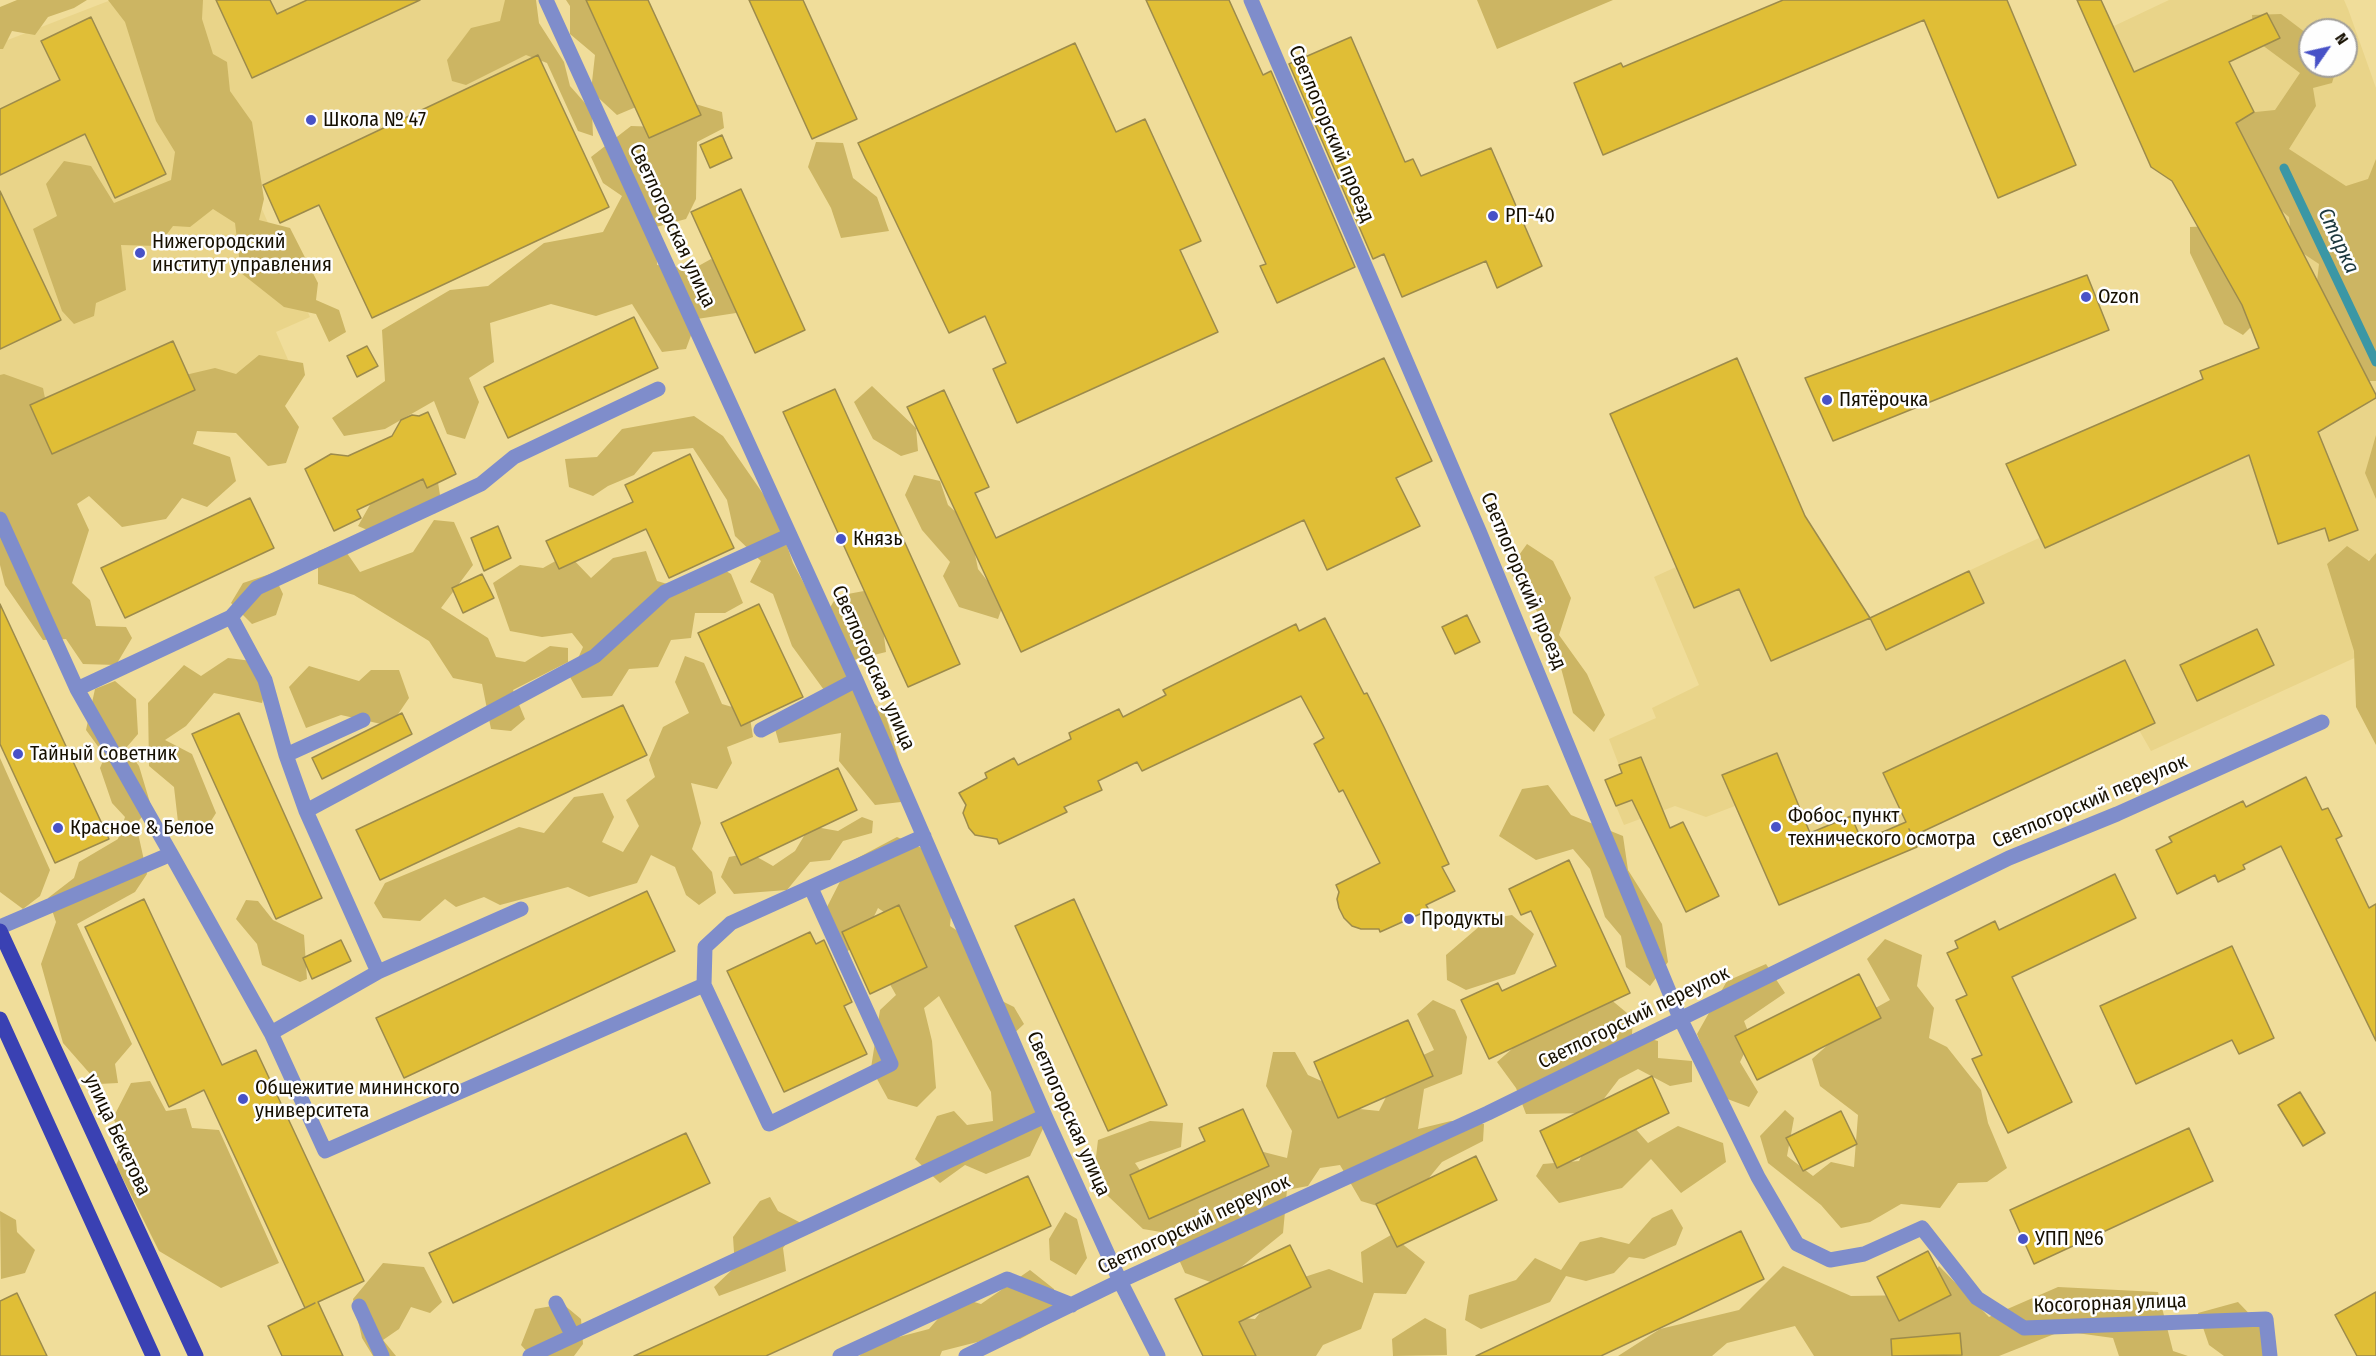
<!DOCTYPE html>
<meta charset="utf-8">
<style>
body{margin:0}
#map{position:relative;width:2376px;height:1356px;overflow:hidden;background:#f0dd9a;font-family:"Fira Sans Condensed",sans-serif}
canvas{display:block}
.north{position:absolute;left:2298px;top:18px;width:60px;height:60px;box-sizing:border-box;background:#fefefe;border:2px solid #a19e98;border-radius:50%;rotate:56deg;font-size:16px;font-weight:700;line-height:24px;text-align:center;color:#160f00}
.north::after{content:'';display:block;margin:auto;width:21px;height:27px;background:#4852c7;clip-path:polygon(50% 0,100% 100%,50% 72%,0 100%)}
</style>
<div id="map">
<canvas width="2376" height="1356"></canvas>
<div class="north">N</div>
</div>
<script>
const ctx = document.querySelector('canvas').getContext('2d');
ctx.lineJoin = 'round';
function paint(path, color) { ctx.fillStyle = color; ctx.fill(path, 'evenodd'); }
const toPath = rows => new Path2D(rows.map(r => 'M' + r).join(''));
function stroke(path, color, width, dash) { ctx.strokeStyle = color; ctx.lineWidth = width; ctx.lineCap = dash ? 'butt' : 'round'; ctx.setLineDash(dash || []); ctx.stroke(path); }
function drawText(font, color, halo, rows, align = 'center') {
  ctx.font = font + ' "Fira Sans Condensed",sans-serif'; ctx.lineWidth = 5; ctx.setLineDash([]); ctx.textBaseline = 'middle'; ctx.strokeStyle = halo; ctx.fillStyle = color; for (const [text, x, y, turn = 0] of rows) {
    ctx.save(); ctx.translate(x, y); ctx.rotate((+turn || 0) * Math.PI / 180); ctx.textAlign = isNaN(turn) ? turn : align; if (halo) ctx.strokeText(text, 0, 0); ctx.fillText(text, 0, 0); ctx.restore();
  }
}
const built = toPath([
 [111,0,513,0,538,55,253,189,310,317,276,332,292,369,48,479,0,400,0,43],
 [2084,0,2101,0,2114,26,2169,0,2344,0,2348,9,2376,88,2376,557,2337,571,2361,655,2151,751,2139,730,1913,836,1917,847,1779,905,1735,806,1706,817,1675,806,1624,825,1605,780,1622,773,1609,739,1656,718,1652,708,1699,685,1654,577,1676,567,1610,414,1737,358,1805,516,1870,617,2039,538,2006,464,2202,379,2200,371,2259,348,2242,305,2172,181,2151,167,2078,2],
 [2310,30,2346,30,2346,66,2310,66]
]);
const green = toPath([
 [17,0,87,0,74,8,48,17,35,35,12,31,3,49,0,49,0,7],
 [108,0,203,0,202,19,213,54,227,62,230,91,252,122,264,199,259,220,290,228,318,283,316,300,339,310,346,332,329,342,316,314,284,307,241,273,235,223,213,209,190,227,173,226,158,246,121,245,126,290,96,303,94,316,74,324,62,311,33,229,57,216,46,184,64,161,91,166,114,203,171,180,175,152,156,121,125,22],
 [505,0,536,0,539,23,564,62,570,86,592,111,593,136,578,131,547,63,526,55,466,85,452,81,447,60,471,28,500,21],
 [566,0,599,0,636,107,617,115,591,91,595,55,570,34,570,6],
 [1477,0,1613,0,1497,49],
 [2281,14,2310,36,2310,66,2337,66,2332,83,2313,88,2316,106,2289,149,2346,186,2368,179,2376,159,2376,381,2362,381,2315,299,2319,264,2292,246,2289,217,2260,193,2229,137,2236,114,2275,110,2300,73,2254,39,2252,15],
 [679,99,722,112,724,128,697,142,696,199,686,219,656,227,657,265,693,269,711,259,738,277,754,303,736,313,697,319,686,349,662,352,632,304,596,316,551,304,490,323,494,362,469,378,479,402,465,439,447,434,434,401,385,429,344,436,332,418,385,381,382,330,450,290,488,286,544,243,603,232,622,196,603,183,591,157,631,126,661,127],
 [816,142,843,143,853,178,877,197,889,231,841,238,831,208,808,167],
 [2210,226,2259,319,2243,335,2224,324,2190,253,2190,227],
 [259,355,303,363,305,375,285,406,299,427,286,463,268,466,236,433,197,431,193,444,230,457,236,481,207,507,182,498,166,519,122,527,89,496,77,504,89,530,72,583,90,600,96,626,126,627,132,638,116,665,83,664,66,639,43,640,5,585,0,565,0,375,4,374,43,388,54,444,181,376,215,368,236,374],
 [872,386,916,428,918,451,901,456,873,439,854,402],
 [694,416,723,436,775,511,793,563,823,619,837,596,864,591,882,620,886,652,854,660,850,683,885,713,899,760,901,802,875,805,839,761,841,733,779,743,773,722,824,690,792,646,773,594,750,582,761,561,735,536,727,500,693,448,653,452,634,475,608,486,593,496,569,487,565,459,597,457,622,429],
 [2376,435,2376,499,2365,473],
 [393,464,437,476,440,495,415,522,372,532,358,526],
 [914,475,940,481,948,505,969,524,978,569,1004,602,998,619,959,607,943,576,950,562,922,530,905,495],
 [434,520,454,522,473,565,441,608,488,638,496,657,525,662,550,646,568,648,568,662,513,690,525,719,511,731,491,729,482,684,453,678,429,641,354,595,318,584,318,551,340,543,360,572,413,552],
 [1527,544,1553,561,1571,598,1559,635,1587,674,1605,715,1594,732,1573,713,1561,668,1538,635,1537,611,1523,596,1509,569],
 [2347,546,2369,561,2376,553,2376,745,2356,707,2354,651,2327,564],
 [646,551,657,581,688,590,713,563,731,574,743,603,725,613,695,613,691,638,671,640,658,667,629,669,612,696,582,698,570,677,583,647,572,633,542,637,510,631,493,583,520,565,543,568,568,554,591,578,613,558],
 [273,573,283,594,276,615,252,624,231,603,243,583],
 [685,656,704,663,722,704,749,712,753,737,727,747,732,763,717,789,691,783,701,823,692,849,712,872,716,893,699,905,686,895,675,867,651,855,637,883,589,897,568,887,500,905,484,897,456,907,445,899,420,921,383,918,374,903,385,883,519,827,544,833,574,797,603,793,614,817,602,842,623,852,639,826,626,800,655,777,649,760,663,727,689,713,675,682],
 [228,658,252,661,269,675,262,703,214,693,186,726,165,740,192,754,216,813,204,832,178,822,174,787,149,766,148,703,184,665,201,676],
 [309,666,359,681,371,670,399,670,409,698,390,726,341,715,306,728,289,687],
 [115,681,136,699,138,734,126,748,139,766,151,806,136,824,147,874,135,892,77,924,132,1044,115,1064,118,1083,99,1084,63,1043,41,964,56,922,48,898,74,878,79,862,118,839,125,817,112,803,100,768,105,756,86,730,95,689],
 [0,758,50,870,40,896,23,909,0,892],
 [1548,785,1571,815,1623,836,1628,870,1662,924,1668,962,1650,986,1626,967,1621,936,1605,917,1590,869,1573,849,1536,860,1499,836,1522,789],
 [862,817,873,821,872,833,843,841,830,860,810,862,787,890,734,894,721,877,729,857,750,853,773,866,795,851,810,826,838,831],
 [897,837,924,849,953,894,950,926,978,944,986,993,1014,1007,1024,1024,1006,1041,1050,1114,1030,1156,986,1174,965,1165,940,1183,915,1159,937,1116,954,1111,967,1125,993,1121,991,1092,939,996,924,1008,932,1041,936,1088,917,1107,888,1099,871,1068,880,1010,896,995,879,965,897,921,878,908,867,931,846,953,826,909,850,862],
 [246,900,258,901,273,920,304,935,307,979,300,982,262,965,257,944,236,919],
 [1512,915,1534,934,1515,974,1466,990,1447,980,1446,955,1488,919],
 [1885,939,1922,955,1917,986,1934,1008,1929,1038,1947,1047,1981,1090,1988,1123,2007,1168,1987,1182,1958,1183,1940,1208,1901,1204,1870,1222,1841,1228,1821,1205,1768,1163,1760,1136,1785,1110,1794,1118,1787,1156,1813,1176,1831,1162,1854,1167,1858,1115,1820,1086,1812,1059,1859,1017,1890,1000,1867,959],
 [1766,964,1785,993,1744,1021,1751,1039,1740,1062,1758,1092,1749,1107,1722,1097,1697,1034,1727,981],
 [1609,998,1633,1018,1632,1034,1658,1041,1658,1058,1692,1061,1692,1082,1670,1086,1638,1069,1619,1079,1593,1113,1526,1114,1516,1088,1497,1062,1559,1008],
 [1433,1000,1455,1010,1467,1037,1462,1074,1424,1089,1418,1129,1451,1121,1484,1124,1483,1141,1442,1162,1400,1213,1361,1201,1340,1165,1320,1168,1308,1186,1287,1190,1283,1233,1219,1285,1185,1273,1167,1233,1143,1229,1093,1182,1098,1140,1150,1121,1183,1123,1181,1147,1135,1163,1154,1191,1240,1146,1287,1158,1292,1131,1266,1086,1273,1052,1295,1052,1308,1075,1335,1087,1340,1107,1379,1111,1402,1065,1434,1050,1417,1014],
 [150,1081,166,1111,186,1108,192,1128,219,1130,279,1263,221,1288,159,1251,116,1165,126,1144,113,1118,131,1083],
 [1626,1118,1648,1143,1678,1126,1723,1143,1726,1162,1681,1193,1651,1159,1622,1188,1559,1203,1536,1176,1543,1164,1579,1161,1593,1133],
 [770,1197,778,1211,801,1223,783,1248,786,1271,719,1296,714,1287,735,1267,733,1237,760,1201],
 [1672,1209,1683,1228,1676,1245,1644,1259,1629,1257,1614,1273,1586,1281,1566,1276,1550,1302,1481,1329,1465,1320,1469,1295,1516,1280,1535,1258,1561,1270,1580,1242,1601,1237,1629,1244,1652,1218],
 [0,1211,16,1220,17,1232,35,1250,25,1273,1,1279],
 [1065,1212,1077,1219,1087,1258,1076,1275,1050,1260,1049,1239],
 [1391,1235,1425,1262,1406,1294,1374,1293,1361,1329,1323,1345,1316,1356,1204,1356,1218,1316,1255,1319,1283,1284,1329,1269,1363,1283,1361,1252],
 [383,1263,424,1267,442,1302,430,1313,411,1307,399,1329,383,1340,396,1356,373,1356,362,1338,353,1299],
 [1783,1266,1851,1296,1918,1295,1939,1266,1989,1317,2058,1287,2158,1292,2173,1351,2188,1356,2119,1356,2113,1338,2062,1331,1999,1356,1931,1356,1927,1346,1910,1356,1814,1356,1795,1326,1727,1343,1712,1356,1618,1356,1660,1329,1739,1310],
 [1030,1270,1054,1289,1053,1321,1020,1339,997,1337,942,1351,940,1356,859,1356,876,1343,929,1329,957,1297,981,1304],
 [2238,1302,2263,1328,2270,1356,2224,1356,2209,1345,2198,1313],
 [563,1304,581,1319,583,1344,574,1356,531,1356,521,1345,535,1309],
 [1425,1318,1446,1329,1447,1355,1393,1356,1392,1339]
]);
const stream = toPath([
 [2284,168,2376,362]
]);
const building = toPath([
 [216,0,270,0,277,14,307,0,420,0,252,78,216,0],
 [586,0,648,0,701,115,649,138,586,0],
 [749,0,803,0,857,119,812,139,749,0],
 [1146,0,1229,0,1263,75,1271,71,1355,267,1277,303,1260,266,1266,264,1146,0],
 [1783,0,2007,0,2076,165,1998,198,1924,20,1603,155,1574,83,1621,63,1623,67,1783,0],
 [2077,0,2101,0,2134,72,2267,13,2280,38,2229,62,2254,112,2236,123,2376,395,2376,398,2318,432,2358,530,2329,541,2325,528,2278,544,2249,455,2045,548,2006,464,2203,379,2200,371,2259,348,2242,305,2172,181,2151,167,2077,0],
 [91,17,166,174,115,198,85,134,0,175,0,109,60,80,41,41,91,17],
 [1351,37,1405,162,1413,159,1421,176,1491,148,1542,266,1497,288,1486,261,1402,297,1384,254,1373,259,1289,64,1351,37],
 [1075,43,1116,132,1145,119,1201,241,1180,250,1218,332,1017,423,993,369,1006,363,985,316,949,333,858,143,1075,43],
 [538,55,609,207,372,318,319,205,280,223,263,185,538,55],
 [722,135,732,158,710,168,700,145,722,135],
 [741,189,805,330,755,353,691,212,741,189],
 [0,191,61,320,0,349,0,191],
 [2087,275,2109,330,1833,441,1805,378,2087,275],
 [634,317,658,368,508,438,484,387,634,317],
 [173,341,195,390,52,454,30,405,173,341],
 [367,346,378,366,357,377,347,356,367,346],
 [1384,358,1432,461,1396,478,1420,526,1327,570,1304,520,1021,652,907,407,944,390,989,487,975,493,996,538,1384,358],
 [1737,358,1805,516,1870,618,1771,661,1739,589,1694,608,1610,414,1737,358],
 [835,389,960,664,908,687,783,412,835,389],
 [428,412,456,474,427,488,423,479,357,510,361,518,334,531,305,469,331,454,348,456,392,436,401,420,412,415,419,416,428,412],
 [690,454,734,548,669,578,646,529,559,569,546,541,633,502,625,485,690,454],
 [250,498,274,548,125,618,101,568,250,498],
 [498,526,511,558,484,571,471,538,498,526],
 [1969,571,1984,603,1886,650,1870,618,1969,571],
 [482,574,494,598,463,613,452,588,482,574],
 [0,604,109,839,55,863,0,744,0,604],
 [759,604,803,697,741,726,698,633,759,604],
 [1467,615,1480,642,1455,654,1442,627,1467,615],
 [1325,618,1364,694,1367,693,1384,727,1449,864,1442,867,1455,891,1426,905,1429,910,1380,932,1379,929,1361,929,1352,926,1344,918,1339,908,1337,899,1339,892,1336,885,1380,863,1343,790,1339,792,1314,744,1324,738,1301,696,1142,771,1137,762,1098,781,1102,790,1064,807,1067,812,999,844,997,839,975,835,969,828,963,813,966,805,959,793,987,778,985,773,1014,758,1018,765,1071,739,1069,733,1119,709,1123,717,1166,695,1163,690,1296,624,1299,631,1325,618],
 [2257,629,2274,665,2197,701,2180,665,2257,629],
 [2125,660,2155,723,1913,836,1909,829,1917,847,1779,905,1722,775,1777,753,1810,833,1851,816,1862,841,1906,822,1883,773,2125,660],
 [623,705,647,755,380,880,356,830,623,705],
 [239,713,322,898,276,919,192,734,239,713],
 [402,713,412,734,322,779,312,758,402,713],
 [1641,757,1670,828,1683,822,1719,896,1686,912,1632,800,1616,806,1605,780,1622,773,1619,765,1641,757],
 [838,768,857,810,741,865,721,823,838,768],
 [2306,777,2322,810,2328,808,2342,836,2336,839,2369,908,2376,904,2376,1041,2281,846,2243,865,2245,869,2218,882,2215,875,2177,894,2156,850,2172,842,2169,837,2243,801,2246,807,2306,777],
 [1569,860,1630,993,1489,1059,1461,1000,1498,983,1502,991,1556,966,1531,911,1521,915,1509,889,1569,860],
 [2115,874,2136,918,2012,977,2072,1102,2008,1133,1972,1059,1982,1055,1956,1000,1967,995,1947,953,1958,948,1955,941,1995,921,1999,930,2115,874],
 [647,891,675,951,404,1078,376,1018,647,891],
 [144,899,222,1065,256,1050,364,1281,318,1302,343,1356,282,1356,268,1326,315,1303,305,1308,204,1090,169,1107,85,927,144,899],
 [1074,899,1167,1105,1108,1131,1015,926,1074,899],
 [899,905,927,967,870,994,842,932,899,905],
 [810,932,816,944,824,940,852,1002,844,1006,867,1054,784,1092,727,971,810,932],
 [341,940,351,961,312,979,303,958,341,940],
 [2232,946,2274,1038,2239,1054,2232,1040,2136,1084,2100,1006,2232,946],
 [1859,974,1881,1018,1757,1080,1735,1036,1859,974],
 [1408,1020,1433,1076,1338,1118,1314,1062,1408,1020],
 [1652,1076,1669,1113,1557,1168,1540,1131,1652,1076],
 [2300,1092,2325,1133,2303,1146,2278,1105,2300,1092],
 [1243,1109,1269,1166,1149,1219,1130,1175,1205,1141,1199,1128,1243,1109],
 [1841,1111,1857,1144,1803,1171,1786,1138,1841,1111],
 [2189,1128,2213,1181,2034,1264,2010,1210,2189,1128],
 [686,1133,710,1183,453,1303,429,1253,686,1133],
 [1476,1156,1497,1200,1397,1247,1376,1204,1476,1156],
 [1028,1176,1051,1226,766,1356,634,1356,1028,1176],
 [1741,1231,1764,1279,1601,1356,1476,1356,1741,1231],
 [1290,1245,1311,1287,1239,1322,1256,1356,1203,1356,1175,1299,1290,1245],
 [1928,1251,1951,1295,1899,1321,1877,1277,1928,1251],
 [2376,1292,2376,1356,2357,1356,2335,1315,2376,1292],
 [17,1293,47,1356,0,1356,0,1301,17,1293],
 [1960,1333,1962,1355,1892,1356,1891,1339,1960,1333]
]);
const minor = toPath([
 [546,0,856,680,1045,1116,1120,1281,1158,1356],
 [1251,0,1479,531,1680,1018,1758,1177,1797,1244,1830,1260,1864,1254,1922,1228,1977,1298,2024,1328,2266,1319,2270,1356],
 [0,519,77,689,171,854,0,927],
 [231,617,265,680,286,755,306,811,378,972,521,909],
 [77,689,231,617,257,588,481,484,514,457,658,389],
 [761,730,856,680],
 [286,755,363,720],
 [306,811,595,656,665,592,790,535],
 [171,854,271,1033,325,1151,704,985,705,947,731,923,924,836],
 [704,985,769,1124,891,1064,811,888],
 [271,1033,378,972],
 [556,1303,573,1336],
 [359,1306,382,1356],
 [530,1356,1045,1116],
 [840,1356,1007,1279,1072,1305],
 [966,1356,1120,1281,1488,1113,2009,858,2117,814,2322,722]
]);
const major = toPath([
 [0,931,196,1356],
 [0,1019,153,1356]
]);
const markers = [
 [311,120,6,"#4852c7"],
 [1493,216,6,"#4852c7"],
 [140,253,6,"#4852c7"],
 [2086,297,6,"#4852c7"],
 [1827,400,6,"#4852c7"],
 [841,539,6,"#4852c7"],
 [18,754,6,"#4852c7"],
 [1776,827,6,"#4852c7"],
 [58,828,6,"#4852c7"],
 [1409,919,6,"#4852c7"],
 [243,1099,6,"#4852c7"],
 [2023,1239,6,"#4852c7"]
];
const poiNames = [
 ["Школа № 47",323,120],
 ["РП-40",1505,216],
 ["Нижегородский",152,242],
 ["институт управления",152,265],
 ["Ozon",2098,297],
 ["Пятёрочка",1839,400],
 ["Князь",853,539],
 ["Тайный Советник",30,754],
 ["Фобос, пункт",1788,816],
 ["технического осмотра",1788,839],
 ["Красное & Белое",70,828],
 ["Продукты",1421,919],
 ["Общежитие мининского",255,1088],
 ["университета",255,1111],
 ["УПП №6",2035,1239]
];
const streetNames = [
 ["Светлогорский проезд",1331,134,67],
 ["Светлогорская улица",672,226,65],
 ["Светлогорский проезд",1523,581,67],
 ["Светлогорская улица",873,668,66],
 ["Светлогорский переулок",2090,802,-23],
 ["Светлогорский переулок",1634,1018,-26],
 ["Светлогорская улица",1068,1114,66],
 ["улица Бекетова",117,1135,65],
 ["Светлогорский переулок",1194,1225,-25],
 ["Косогорная улица",2110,1304,-2]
];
const waterNames = [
 ["Старка",2338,241,65]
];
paint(built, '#e9d489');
paint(green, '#ccb563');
stroke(stream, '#3b97a5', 9);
paint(building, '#e0be36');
stroke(building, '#9d8b4b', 1.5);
stroke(minor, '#7f8dcb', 15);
stroke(major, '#3a41b3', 15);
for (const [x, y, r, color] of markers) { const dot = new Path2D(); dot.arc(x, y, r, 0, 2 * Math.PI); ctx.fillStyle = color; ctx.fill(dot); stroke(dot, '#fefefe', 2); }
drawText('20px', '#160f00', '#fefefe', poiNames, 'left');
drawText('20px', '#160f00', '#fefefe', streetNames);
drawText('italic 21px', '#1c383e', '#fefefe', waterNames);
</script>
